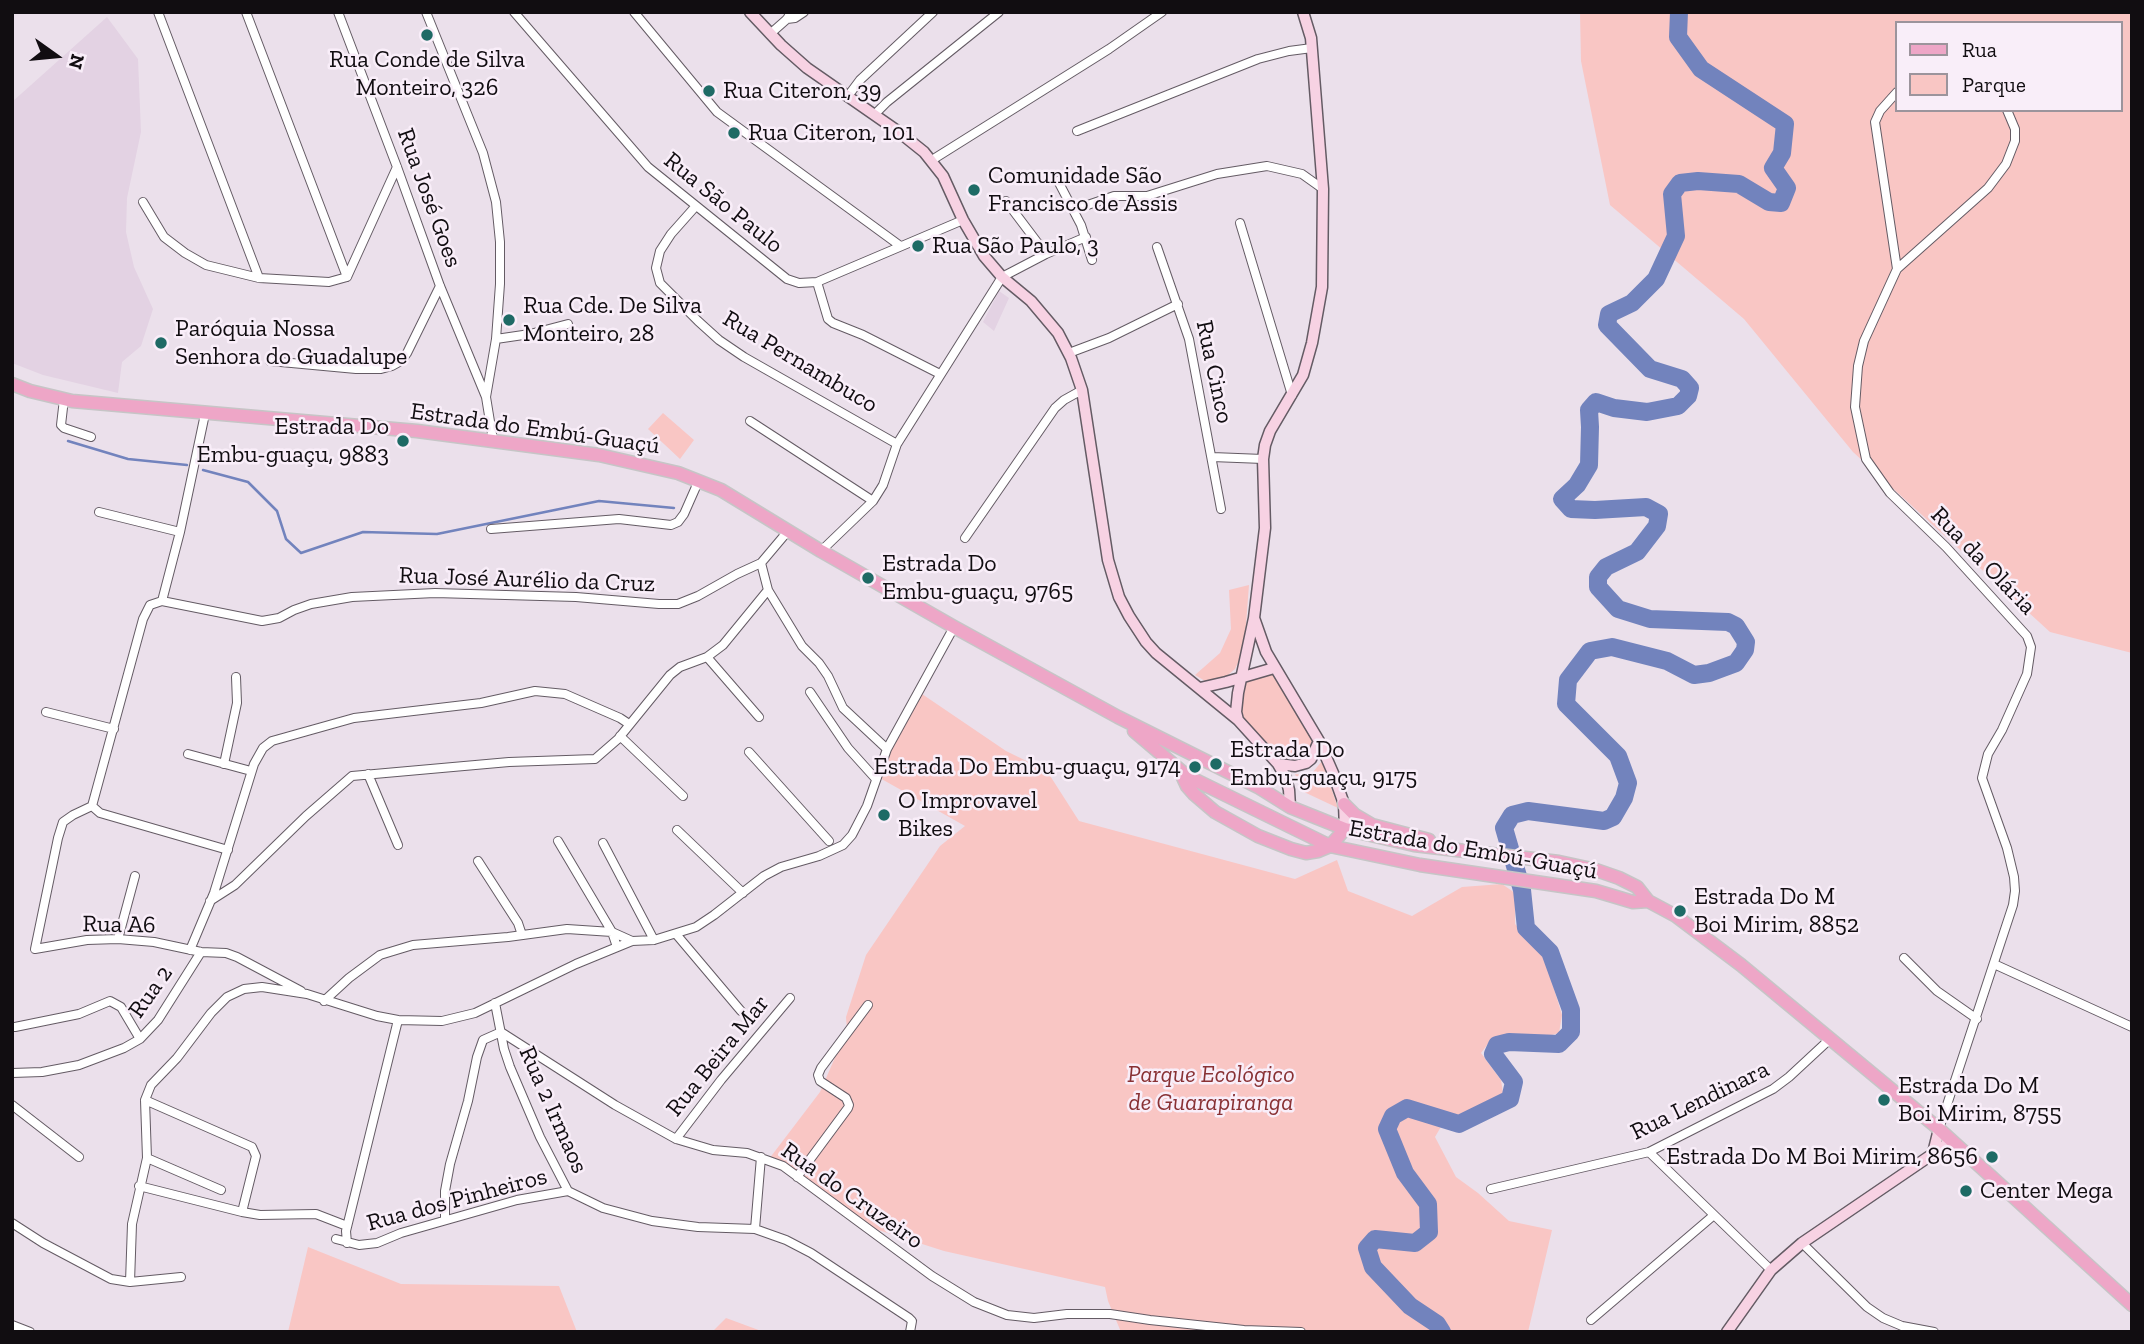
<!DOCTYPE html>
<meta charset="utf-8">
<style>
body{margin:0}
#map{position:relative;width:2144px;height:1344px;overflow:hidden;background:#ebe0eb;font-family:"Zilla Slab",serif}
canvas{display:block}
.frame{position:absolute;inset:0;border:14px solid #110d11;pointer-events:none}
.legend{position:absolute;left:1895px;top:21px;width:228px;height:91px;box-sizing:border-box;background:#f9eef9;border:2px solid #9c949c;margin:0;padding:9px 12px;list-style:none;font-size:21px;color:#110d11}
.legend li{display:flex;align-items:center;gap:14px;height:35px}
.legend b{width:35px;border:2px solid #9c949c}
.north{position:absolute;left:21px;top:21px;width:70px;height:70px;-webkit-text-stroke:5px #f9eef9;paint-order:stroke;rotate:105deg;font-size:19px;font-weight:700;line-height:28px;text-align:center;color:#110d11}
.north::after{content:'';display:block;margin:auto;width:24px;height:32px;background:#110d11;clip-path:polygon(50% 0,100% 100%,50% 72%,0 100%)}
</style>
<div id="map">
<canvas width="2144" height="1344"></canvas>
<div class="frame"></div>
<ul class="legend">
<li><b style="height:9px;background:#eea6c7"></b>Rua</li>
<li><b style="height:19px;background:#f9c6c4"></b>Parque</li>
</ul>
<div class="north">N</div>
</div>
<script>
const ctx = document.querySelector('canvas').getContext('2d');
ctx.lineJoin = 'round';
function paint(path, color) { ctx.fillStyle = color; ctx.fill(path, 'evenodd'); }
const toPath = rows => new Path2D(rows.map(r => 'M' + r).join(''));
function stroke(path, color, width, dash) { ctx.strokeStyle = color; ctx.lineWidth = width; ctx.lineCap = dash ? 'butt' : 'round'; ctx.setLineDash(dash || []); ctx.stroke(path); }
function drawText(font, color, halo, rows, align = 'center') {
  ctx.font = font + ' "Zilla Slab",serif'; ctx.lineWidth = 5; ctx.setLineDash([]); ctx.textBaseline = 'middle'; ctx.strokeStyle = halo; ctx.fillStyle = color; for (const [text, x, y, turn = 0] of rows) {
    ctx.save(); ctx.translate(x, y); ctx.rotate((+turn || 0) * Math.PI / 180); ctx.textAlign = isNaN(turn) ? turn : align; if (halo) ctx.strokeText(text, 0, 0); ctx.fillText(text, 0, 0); ctx.restore();
  }
}
const built = toPath([
 [107,17,138,59,141,132,127,198,126,232,134,267,153,309,141,346,122,362,118,393,43,375,12,363,12,102],
 [999,291,1009,298,994,331,983,322]
]);
const green = toPath([
 [1580,12,2132,12,2132,653,2050,632,1853,452,1744,319,1610,205,1581,61],
 [1897,23,2121,23,2121,110,1897,110],
 [663,413,694,440,680,459,648,429],
 [1249,585,1244,650,1235,669,1222,680,1205,681,1195,675,1220,653,1231,629,1229,590],
 [1274,668,1316,738,1306,762,1277,762,1238,712,1242,678],
 [922,694,1006,751,1047,771,1079,821,1295,879,1337,860,1348,891,1412,916,1462,887,1502,884,1515,893,1515,924,1544,956,1562,1015,1559,1033,1544,1037,1509,1034,1490,1041,1481,1053,1501,1080,1503,1093,1473,1113,1446,1118,1435,1137,1456,1177,1478,1193,1509,1221,1552,1230,1528,1332,1121,1332,1108,1301,1105,1287,944,1251,872,1228,769,1159,820,1092,847,1030,846,1017,866,955,940,846,965,826,878,777,887,749],
 [1322,761,1338,808,1304,792,1295,774,1305,775,1313,772],
 [308,1247,401,1284,559,1286,577,1332,288,1332],
 [726,1318,764,1332,712,1332]
]);
const stream = toPath([
 [68,441,128,459,187,465],
 [203,470,248,482,277,511,286,539,301,553,363,532,437,534,599,501,674,508]
]);
const river = toPath([
 [1442,1332,1437,1324,1410,1306,1373,1267,1367,1248,1375,1239,1415,1243,1429,1232,1428,1204,1405,1173,1387,1129,1393,1116,1407,1108,1459,1124,1510,1099,1514,1082,1493,1054,1497,1045,1509,1042,1559,1044,1571,1032,1571,1010,1550,952,1526,928,1522,890,1504,828,1512,815,1528,811,1604,821,1613,817,1624,798,1628,783,1618,756,1566,704,1568,680,1590,651,1612,647,1667,661,1694,675,1709,673,1736,663,1745,650,1746,642,1736,626,1728,622,1650,619,1618,609,1598,587,1598,577,1606,567,1637,552,1657,526,1659,514,1646,507,1595,510,1571,509,1562,499,1577,485,1589,465,1590,427,1589,410,1596,402,1614,408,1647,412,1678,406,1688,396,1690,388,1682,379,1650,369,1607,325,1609,314,1632,303,1656,279,1676,236,1672,194,1680,183,1698,181,1739,184,1769,202,1781,203,1787,188,1773,168,1782,153,1785,124,1701,69,1678,37,1679,12]
]);
const street = toPath([
 [158,12,259,278],
 [246,12,347,277],
 [338,12,397,167,440,286,486,397],
 [426,12,483,153,496,202,500,242,500,284,496,339,486,397,493,440],
 [514,12,648,167,787,279,799,283,817,282,963,220],
 [634,12,717,112,899,245],
 [787,19,795,18,804,12],
 [770,34,787,19,791,12],
 [848,96,860,80,933,12],
 [874,115,887,102,999,12],
 [1077,131,1258,59,1289,51,1312,48],
 [932,160,1109,49,1162,12],
 [1058,181,1081,225,1092,260],
 [1006,201,1046,254],
 [143,202,164,237,185,253,206,265,259,278,329,282,347,277,397,167],
 [695,207,671,234,660,251,656,268,660,283,698,321,719,340,744,357,897,444],
 [1073,210,1114,196,1147,196,1217,174,1267,166,1302,174,1323,189],
 [1240,223,1292,395],
 [1157,247,1189,339,1221,509],
 [1897,269,1875,122,1880,111,1897,92],
 [817,282,828,319,833,323,863,335,940,374],
 [496,339,530,334,568,324],
 [1069,353,1109,338,1178,304],
 [270,361,356,369,381,369,392,366,401,361,407,353,440,286],
 [64,399,61,425,64,428,91,437],
 [205,414,180,532,162,601,150,605,143,619,92,806,100,813,228,850],
 [750,421,873,501],
 [1212,457,1263,459],
 [99,512,180,532],
 [491,529,619,519,671,525,678,522,684,514,699,480],
 [965,538,1055,408,1064,400,1082,390],
 [821,551,873,501,883,485,897,444,1002,277,1046,254,1086,237],
 [761,563,768,590,802,646,819,663,828,676,843,708,887,749],
 [162,601,262,621,279,618,294,610,311,604,352,597,435,593,576,597,659,604,678,604,698,596,737,574,761,563,788,531],
 [707,657,759,717],
 [810,692,848,748,875,778],
 [46,712,114,729],
 [620,736,683,796],
 [749,752,829,841],
 [188,754,251,771],
 [224,764,237,703,236,677],
 [368,774,398,845],
 [92,806,73,815,63,822,58,838,35,949,87,940,118,939,154,942,201,952,226,953,237,957,301,991],
 [677,830,743,893],
 [558,841,612,932,617,947],
 [603,843,654,940],
 [478,861,518,923,522,935],
 [210,901,235,885,306,816,352,776,509,762,595,759,618,739,670,675,680,667,707,657,723,645,768,590],
 [676,934,741,1011],
 [118,939,135,876],
 [190,950,214,893,254,764,263,748,272,741,354,718,481,703,535,691,565,694,620,718,629,724],
 [1904,958,1937,991,1977,1019],
 [1994,964,2132,1027],
 [324,1001,349,978,380,955,413,945,508,937,567,929,612,932,632,941],
 [495,1003,504,1049,510,1067,540,1137,568,1191],
 [15,1027,79,1014,110,1001,121,1007,140,1039],
 [12,1073,42,1072,79,1065,124,1048,140,1039,158,1020,201,952],
 [145,1100,252,1147,256,1156,242,1212],
 [12,1105,79,1157],
 [1939,1129,2013,905,2015,891,2014,877,2007,848,1982,778,1988,754,2002,730,2027,674,2031,647,2027,636,1946,547,1890,493,1866,459,1855,407,1858,366,1864,341,1897,269,1988,188,2006,164,2015,141,2015,129,2007,110],
 [676,1139,721,1080,790,998],
 [1649,1152,1771,1270],
 [147,1158,221,1190],
 [797,1177,848,1108,849,1105,846,1098,820,1081,818,1075,821,1068,868,1005],
 [139,1186,242,1212,260,1215,316,1214,347,1226],
 [1491,1189,1649,1152,1773,1089,1789,1077,1830,1039],
 [445,1220,445,1191,450,1164,468,1101,477,1057,483,1040,501,1032,615,1105,676,1139,713,1150,747,1153,783,1166,932,1276,974,1302,1007,1315,1034,1318,1067,1314,1110,1314,1150,1320,1244,1330,1301,1332],
 [12,1223,43,1243,111,1279,130,1282,181,1277],
 [755,1229,761,1157],
 [336,1239,359,1245,377,1243,401,1233,517,1200,568,1191,603,1208,652,1221,698,1227,755,1229,786,1240,811,1253,909,1318,912,1321,910,1332],
 [347,1243,346,1231,398,1020],
 [1802,1243,1867,1307,1883,1318,1902,1326,1934,1332],
 [130,1282,132,1224,147,1158,145,1100,151,1085,177,1058,211,1013,227,997,244,989,262,987,307,994,377,1016,398,1020,442,1021,475,1013,576,964,632,941,654,940,696,927,714,915,764,876,781,867,819,856,843,845,852,835,867,806,887,749,954,627],
 [1591,1320,1714,1215],
 [12,1325,30,1332]
]);
const secondary = toPath([
 [750,12,781,45,807,68,899,132,924,152,943,176,963,220,984,256,1002,277,1031,301,1058,333,1071,358,1082,390,1108,560,1119,597,1129,616,1146,642,1156,653,1238,720,1278,764,1286,778,1289,790,1290,807],
 [1254,618,1266,652,1319,741,1333,773,1344,804,1345,829],
 [1200,688,1226,682,1274,668],
 [1238,720,1236,712,1238,693,1254,618,1265,528,1263,459,1265,445,1270,431,1303,375,1312,343,1322,287,1323,189,1311,38,1303,12],
 [1278,764,1295,766,1306,763,1311,759,1319,741],
 [1933,1153,1939,1129],
 [1727,1332,1771,1270,1802,1243,1943,1147,1950,1140]
]);
const primary = toPath([
 [12,384,30,391,72,401,417,431,599,455,678,473,721,490,821,551,954,627,1118,717,1258,787,1290,807,1345,829,1414,845,1559,862,1596,870,1619,878,1637,887,1648,901,1676,916,1741,965,1939,1129,2132,1305],
 [1134,731,1187,776,1330,846,1420,865,1596,891,1633,902,1648,901],
 [1181,773,1187,786,1194,794,1215,812,1258,836,1291,849,1306,853,1318,851,1330,846,1345,829],
 [1344,804,1355,815,1372,825,1429,840]
]);
const markers = [
 [427,35,7,"#1e6a65"],
 [709,91,7,"#1e6a65"],
 [734,133,7,"#1e6a65"],
 [974,190,7,"#1e6a65"],
 [918,246,7,"#1e6a65"],
 [509,320,7,"#1e6a65"],
 [161,343,7,"#1e6a65"],
 [403,441,7,"#1e6a65"],
 [868,578,7,"#1e6a65"],
 [1216,764,7,"#1e6a65"],
 [1195,767,7,"#1e6a65"],
 [884,815,7,"#1e6a65"],
 [1680,911,7,"#1e6a65"],
 [1884,1100,7,"#1e6a65"],
 [1992,1157,7,"#1e6a65"],
 [1966,1191,7,"#1e6a65"]
];
const poiNames = [
 ["Rua Conde de Silva",427,60,"center"],
 ["Monteiro, 326",427,88,"center"],
 ["Rua Citeron, 39",723,91],
 ["Rua Citeron, 101",748,133],
 ["Comunidade São",988,176],
 ["Francisco de Assis",988,204],
 ["Rua São Paulo, 3",932,246],
 ["Rua Cde. De Silva",523,306],
 ["Monteiro, 28",523,334],
 ["Paróquia Nossa",175,329],
 ["Senhora do Guadalupe",175,357],
 ["Estrada Do",389,427,"right"],
 ["Embu-guaçu, 9883",389,455,"right"],
 ["Estrada Do",882,564],
 ["Embu-guaçu, 9765",882,592],
 ["Estrada Do",1230,750],
 ["Embu-guaçu, 9175",1230,778],
 ["Estrada Do Embu-guaçu, 9174",1181,767,"right"],
 ["O Improvavel",898,801],
 ["Bikes",898,829],
 ["Estrada Do M",1694,897],
 ["Boi Mirim, 8852",1694,925],
 ["Estrada Do M",1898,1086],
 ["Boi Mirim, 8755",1898,1114],
 ["Estrada Do M Boi Mirim, 8656",1978,1157,"right"],
 ["Center Mega",1980,1191]
];
const streetNames = [
 ["Rua José Goes",429,198,70],
 ["Rua São Paulo",723,203,39],
 ["Rua Pernambuco",800,362,31],
 ["Rua Cinco",1214,372,78],
 ["Estrada do Embú-Guaçú",535,429,8],
 ["Rua da Olária",1983,561,46],
 ["Rua José Aurélio da Cruz",527,580,2],
 ["Estrada do Embú-Guaçú",1473,850,10],
 ["Rua A6",119,925,1],
 ["Rua 2",151,992,-55],
 ["Rua Beira Mar",718,1056,-51],
 ["Rua Lendinara",1700,1101,-26],
 ["Rua 2 Irmaos",553,1110,66],
 ["Rua do Cruzeiro",852,1196,35],
 ["Rua dos Pinheiros",457,1200,-15]
];
const parkNames = [
 ["Parque Ecológico",1211,1075],
 ["de Guarapiranga",1211,1103]
];
paint(built, '#e3d2e3');
paint(green, '#f9c6c4');
stroke(stream, '#7283bd', 2.5);
stroke(river, '#7283bd', 18);
stroke(street, '#645b64', 10);
stroke(secondary, '#645b64', 13);
stroke(primary, '#c6c5c6', 15);
stroke(street, '#fff', 8);
stroke(secondary, '#f7d2e3', 10);
stroke(primary, '#eea6c7', 12);
for (const [x, y, r, color] of markers) { const dot = new Path2D(); dot.arc(x, y, r, 0, 2 * Math.PI); ctx.fillStyle = color; ctx.fill(dot); stroke(dot, '#f9eef9', 2.5); }
drawText('24px', '#110d11', '#f9eef9', poiNames, 'left');
drawText('24px', '#110d11', '#f9eef9', streetNames);
drawText('italic 24px', '#893134', '#f9eef9', parkNames);
</script>
